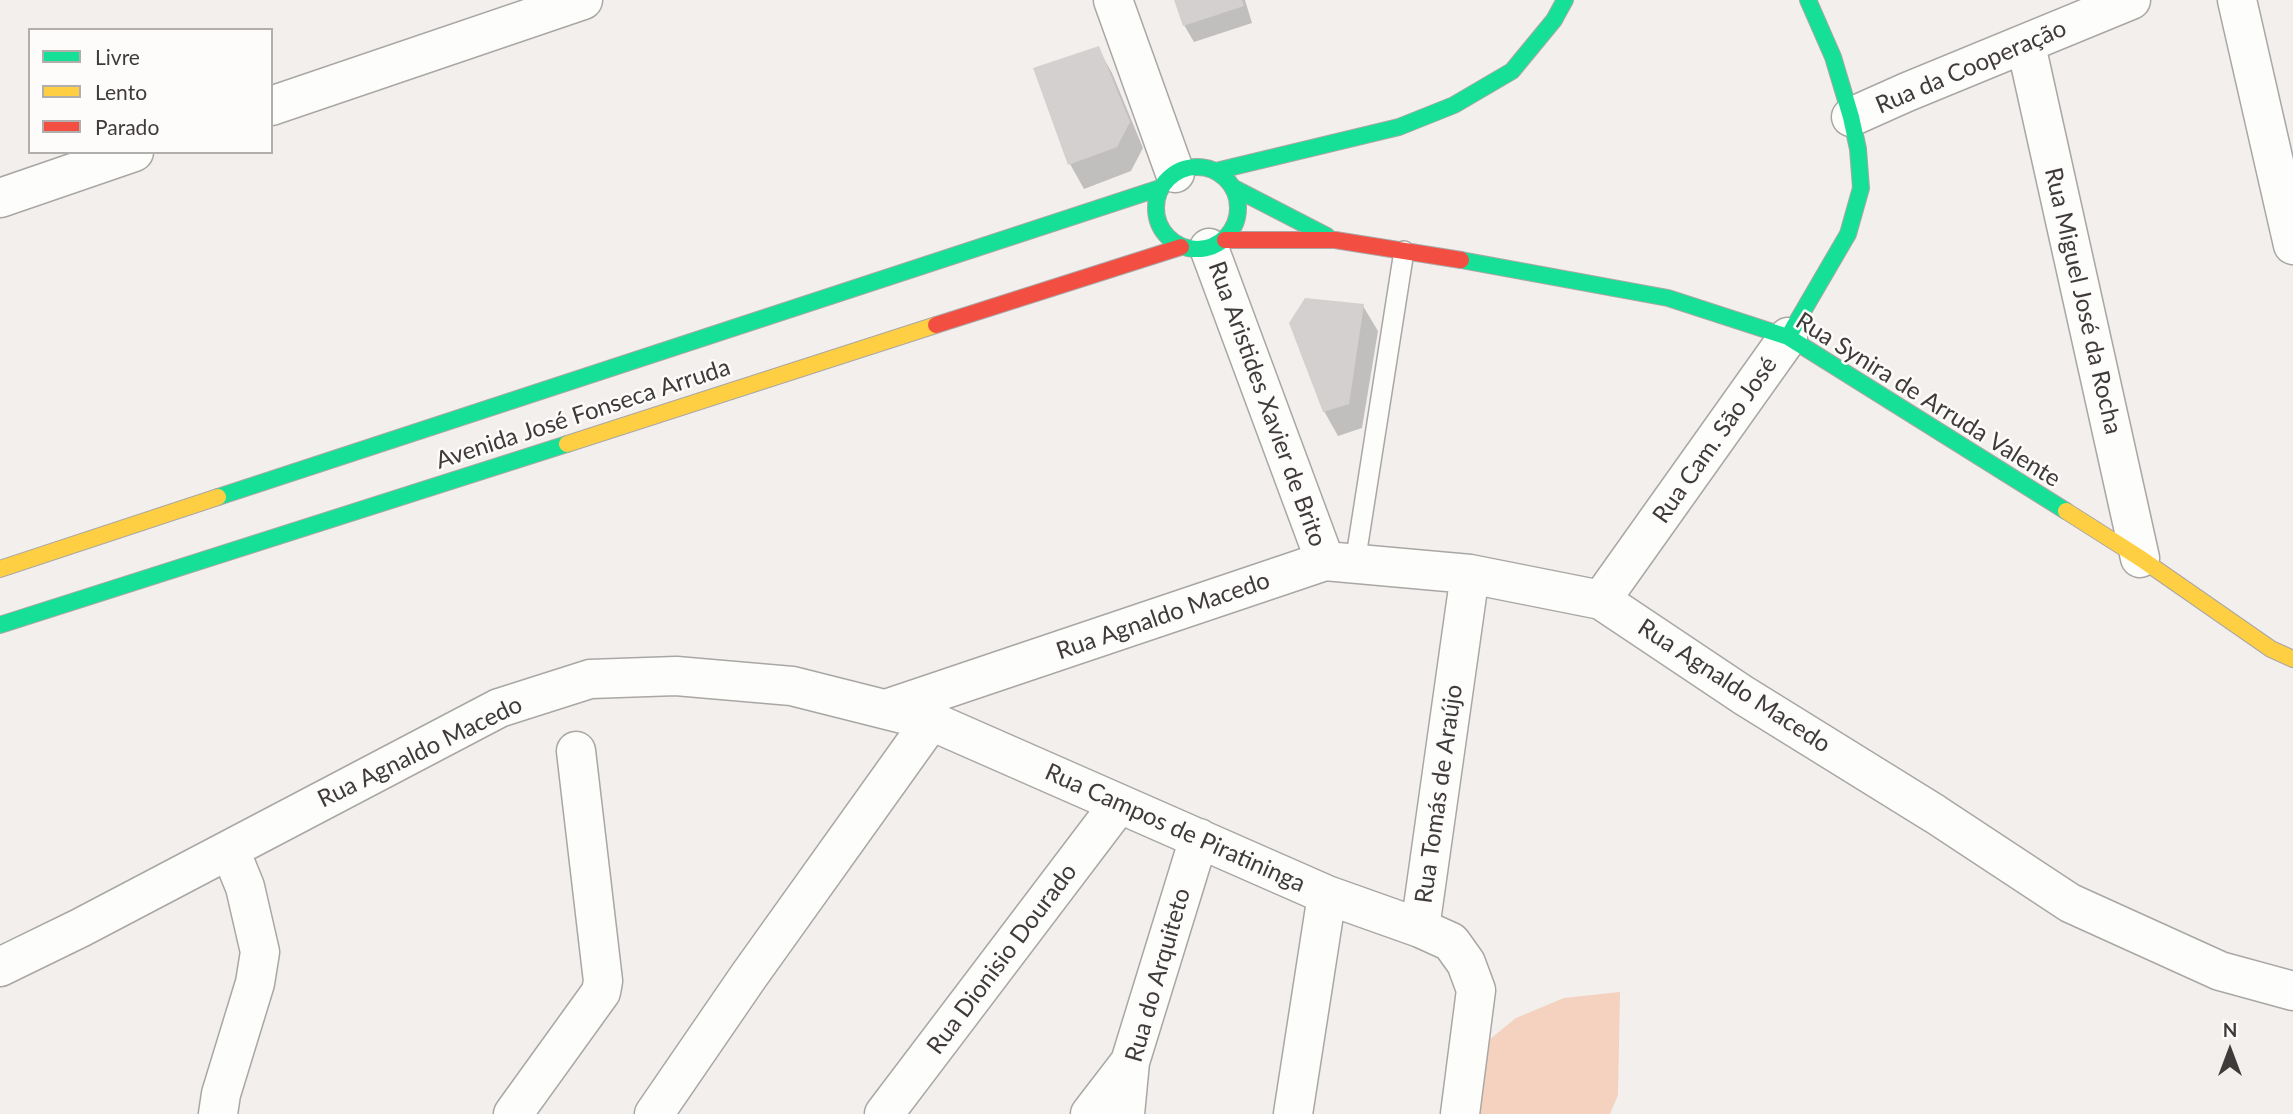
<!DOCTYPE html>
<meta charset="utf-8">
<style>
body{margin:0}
#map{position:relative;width:2293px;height:1114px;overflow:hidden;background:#f2efed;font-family:Lato,sans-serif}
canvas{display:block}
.legend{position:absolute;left:28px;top:28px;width:245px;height:126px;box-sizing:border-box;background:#fefcfb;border:2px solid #b1afae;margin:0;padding:9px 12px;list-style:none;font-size:21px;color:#3e3b3a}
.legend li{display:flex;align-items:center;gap:14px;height:35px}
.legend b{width:35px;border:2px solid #b1afae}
.north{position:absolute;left:2195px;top:1016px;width:70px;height:70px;-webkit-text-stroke:5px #fefcfb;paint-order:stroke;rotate:0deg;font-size:19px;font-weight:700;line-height:28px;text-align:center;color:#3e3b3a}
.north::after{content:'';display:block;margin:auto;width:24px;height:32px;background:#3e3b3a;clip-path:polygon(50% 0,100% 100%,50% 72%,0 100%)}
</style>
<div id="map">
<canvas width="2293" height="1114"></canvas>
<ul class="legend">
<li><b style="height:9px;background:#16e098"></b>Livre</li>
<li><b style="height:9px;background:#ffcf43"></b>Lento</li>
<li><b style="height:9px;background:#f24e42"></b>Parado</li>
</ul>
<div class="north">N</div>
</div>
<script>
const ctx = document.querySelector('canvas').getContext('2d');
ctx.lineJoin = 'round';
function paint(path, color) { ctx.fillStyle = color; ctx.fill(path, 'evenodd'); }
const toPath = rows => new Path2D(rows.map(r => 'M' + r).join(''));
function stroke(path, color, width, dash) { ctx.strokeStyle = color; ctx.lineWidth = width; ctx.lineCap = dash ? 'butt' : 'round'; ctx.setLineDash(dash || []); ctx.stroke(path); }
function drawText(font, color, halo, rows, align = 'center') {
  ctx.font = font + ' Lato,sans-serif'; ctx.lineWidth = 5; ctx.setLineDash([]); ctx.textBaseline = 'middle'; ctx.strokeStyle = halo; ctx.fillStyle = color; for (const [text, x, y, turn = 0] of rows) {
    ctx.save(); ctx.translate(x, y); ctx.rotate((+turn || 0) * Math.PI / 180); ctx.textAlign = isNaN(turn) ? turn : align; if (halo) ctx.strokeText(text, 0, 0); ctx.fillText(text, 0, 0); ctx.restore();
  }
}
const green = toPath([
 [1620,992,1618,1095,1610,1114,1452,1114,1474,1052,1516,1018,1564,998]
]);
const shadow = toPath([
 [1176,0,1245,0,1252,23,1194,42,1184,25],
 [1098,48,1112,73,1143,148,1131,171,1084,189,1070,164],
 [1363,306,1378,331,1362,428,1338,436,1324,411]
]);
const building = toPath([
 [1174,0,1242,0,1244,6,1183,26],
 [1099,46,1130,122,1117,147,1068,165,1033,68],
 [1305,298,1364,304,1349,404,1323,412,1289,323]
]);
const lane = toPath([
 [1355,563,1404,251]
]);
const street = toPath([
 [1113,0,1175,173],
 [2237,0,2293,245],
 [2026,45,2140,558],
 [271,106,583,0],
 [1851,117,1907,92,2131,0],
 [0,198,134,152],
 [1209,248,1325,561],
 [1601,600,1788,337],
 [886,709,1325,561,1470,574,1601,600,1743,695,1935,814,2070,903,2220,971,2293,991],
 [0,967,80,928,499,708,590,679,676,676,792,686,931,721,1327,895,1420,928],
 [218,1114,221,1094,255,983,260,952,245,887,230,850],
 [513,1114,601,992,603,981,576,751],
 [654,1114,748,977,931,721],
 [884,1114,1119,804],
 [1090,1114,1130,1062],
 [1125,1114,1130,1062,1199,838],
 [1293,1114,1327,895],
 [1460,1114,1476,990,1466,963,1451,942,1420,928,1470,574]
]);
const fast = toPath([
 '1156 208a41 41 0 1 1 82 0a41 41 0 1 1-82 0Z',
 [1216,171,1399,127,1454,105,1512,71,1554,20,1565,0],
 [1234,188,1327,236],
 [1461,260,1668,298,1788,337,2066,511],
 [1788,337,1848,234,1861,188,1858,149,1851,117,1833,57,1808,0],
 [218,497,1160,188],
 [0,625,567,444]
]);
const slow = toPath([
 [567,444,936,325],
 [2066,511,2140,558,2271,649,2293,659],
 [0,569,218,497]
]);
const jam = toPath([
 [1225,240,1335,240,1461,260],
 [936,325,1181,247]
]);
const streetNames = [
 ["Rua da Cooperação",1971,67,-23],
 ["Rua Miguel José da Rocha",2083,301,77],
 ["Rua Synira de Arruda Valente",1928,400,32],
 ["Rua Aristides Xavier de Brito",1267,404,70],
 ["Avenida José Fonseca Arruda",583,414,-18],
 ["Rua Cam. São José",1715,440,-55],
 ["Rua Agnaldo Macedo",1163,616,-19],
 ["Rua Agnaldo Macedo",1734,686,33],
 ["Rua Agnaldo Macedo",420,752,-26],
 ["Rua Tomás de Araújo",1439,794,-82],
 ["Rua Campos de Piratininga",1175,828,24],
 ["Rua Dionisio Dourado",1002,959,-53],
 ["Rua do Arquiteto",1158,975,-74]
];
paint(green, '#f5d1bf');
paint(shadow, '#0003');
paint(building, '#d3d0cf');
stroke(lane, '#a9a7a6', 22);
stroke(street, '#a9a7a6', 41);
stroke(fast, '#a9a7a6', 18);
stroke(slow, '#a9a7a6', 18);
stroke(jam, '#a9a7a6', 18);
stroke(lane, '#fdfdfc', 19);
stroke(street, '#fdfdfc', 38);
stroke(fast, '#16e098', 16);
stroke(slow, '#ffcf43', 16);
stroke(jam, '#f24e42', 16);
drawText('24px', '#3e3b3a', '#fefcfb', streetNames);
</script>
